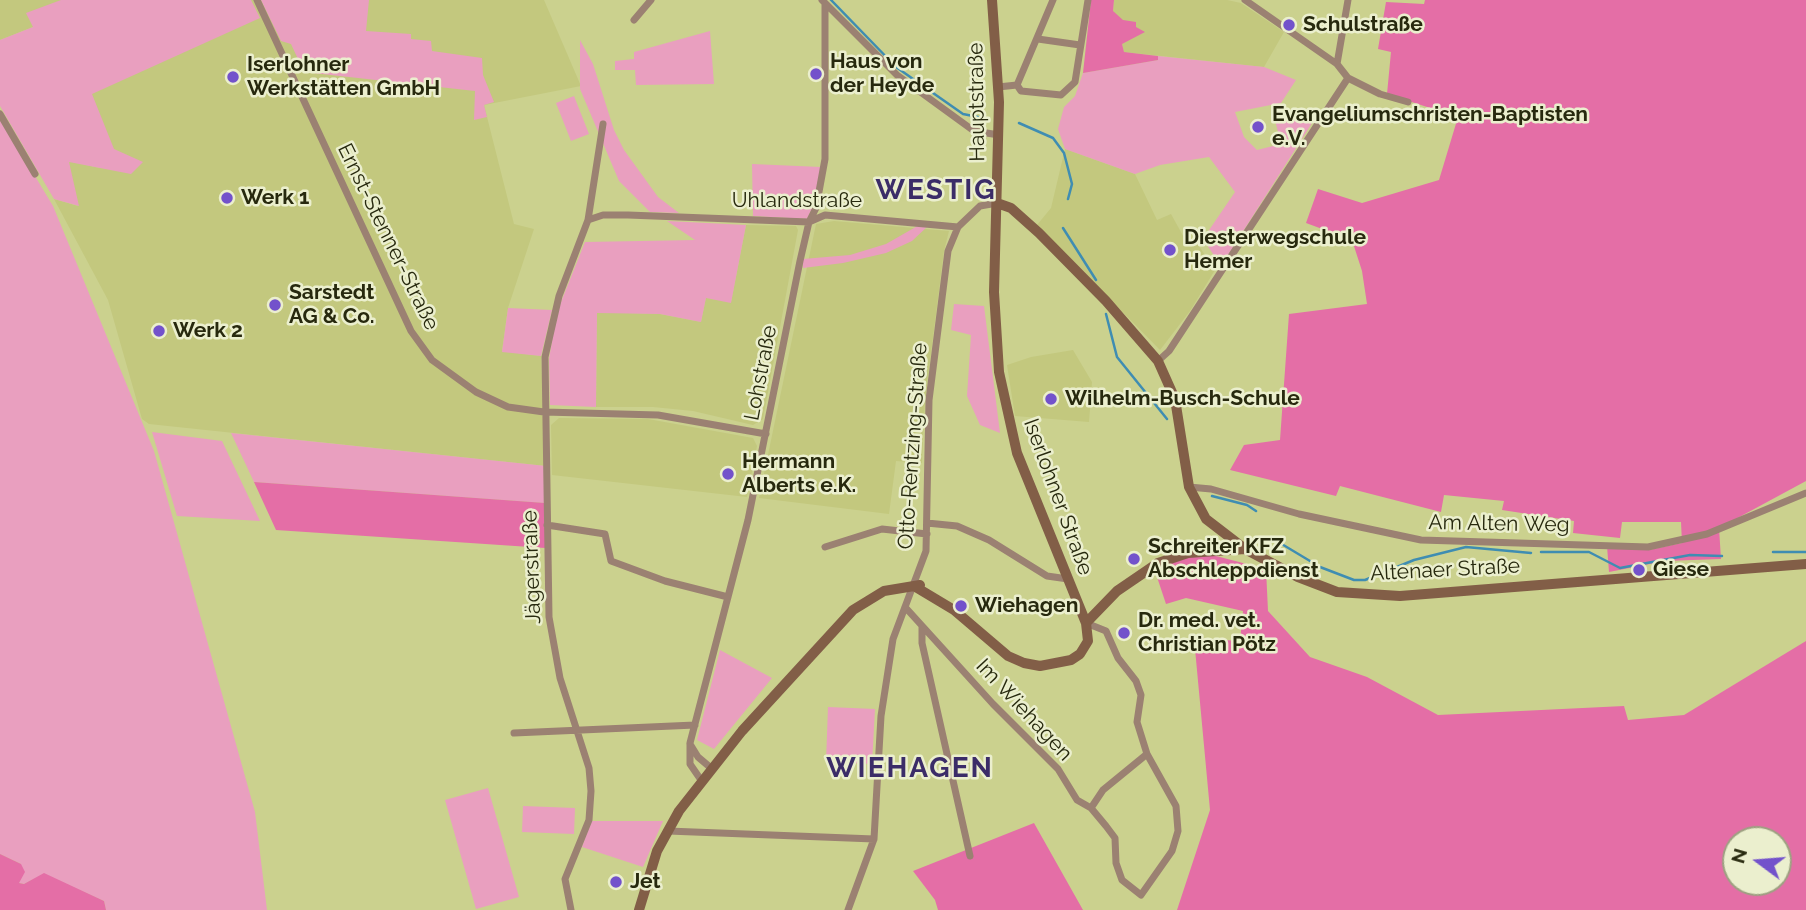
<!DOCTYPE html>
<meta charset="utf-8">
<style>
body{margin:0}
#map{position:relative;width:1806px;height:910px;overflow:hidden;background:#cbd18e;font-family:Raleway,sans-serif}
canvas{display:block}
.north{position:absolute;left:1722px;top:826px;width:70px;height:70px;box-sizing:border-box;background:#ebefce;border:2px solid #9da081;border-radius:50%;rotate:286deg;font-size:19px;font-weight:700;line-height:28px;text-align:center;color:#27290e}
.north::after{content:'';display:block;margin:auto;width:24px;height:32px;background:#7352cb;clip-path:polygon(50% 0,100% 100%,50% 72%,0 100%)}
</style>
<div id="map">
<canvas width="1806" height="910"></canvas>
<div class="north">N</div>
</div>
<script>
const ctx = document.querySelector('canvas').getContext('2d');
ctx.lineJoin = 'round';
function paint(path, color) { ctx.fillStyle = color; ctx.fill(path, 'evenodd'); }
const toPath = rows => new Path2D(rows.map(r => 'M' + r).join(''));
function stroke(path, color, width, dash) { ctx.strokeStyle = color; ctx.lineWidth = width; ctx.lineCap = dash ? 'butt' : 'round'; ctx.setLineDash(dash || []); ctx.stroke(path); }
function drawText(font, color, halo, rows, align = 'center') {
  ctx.font = font + ' Raleway,sans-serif'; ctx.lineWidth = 5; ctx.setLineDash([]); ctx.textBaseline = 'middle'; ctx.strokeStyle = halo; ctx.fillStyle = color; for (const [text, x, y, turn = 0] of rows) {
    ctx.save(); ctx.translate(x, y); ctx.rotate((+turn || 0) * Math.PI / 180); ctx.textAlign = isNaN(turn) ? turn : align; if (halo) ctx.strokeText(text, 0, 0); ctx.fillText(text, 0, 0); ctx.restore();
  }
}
const built = toPath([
 [0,0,544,0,581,86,484,105,514,224,534,229,508,308,502,351,541,356,546,466,149,424,142,419,108,300,54,199,78,206,68,161,100,168,33,27,0,40],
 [1114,0,1227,0,1241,3,1284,32,1264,67,1124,52,1113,11],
 [1065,149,1135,174,1157,220,1171,214,1187,243,1195,240,1215,270,1190,311,1160,350,1037,225,1051,208],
 [834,221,949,231,944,251,925,401,922,463,896,461,889,514,759,498,816,224],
 [746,225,796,226,798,230,763,419,753,425,693,411,653,407,596,407,597,312,660,314,701,322,706,297,731,302],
 [1073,350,1092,382,1089,422,1015,416,1007,365,1031,357],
 [559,418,648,419,753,438,757,446,747,497,552,475,551,425]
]);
const green = toPath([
 [61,0,251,0,260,18,92,94,114,149,143,162,131,174,69,162,79,206,54,199,0,106,0,40,33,27,26,13],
 [261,0,369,0,366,31,411,34,411,39,431,41,432,51,482,58,483,75,494,102,484,105,487,117,474,120,475,91,304,72,291,44,281,41],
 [710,31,714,84,636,85,635,70,615,70,615,61,634,59,634,52],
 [580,40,593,64,614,130,624,150,658,197,679,213,650,212,619,181,580,89],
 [1158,56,1264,67,1296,80,1281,103,1235,112,1244,137,1257,150,1281,144,1275,120,1282,107,1312,123,1221,266,1203,239,1235,192,1209,157,1160,165,1135,174,1065,149,1058,129,1064,107,1075,96,1083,73,1158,60],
 [574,96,589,134,571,141,556,103],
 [0,118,53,206,154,451,255,812,267,910,106,910,104,901,44,874,24,884,19,883,21,864,0,854],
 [752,164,821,167,813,206,807,219,753,216],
 [667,221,746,225,731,303,706,298,701,322,660,314,597,313,596,407,550,405,549,359,557,312,585,242,695,240],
 [921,224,928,226,912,241,886,253,843,263,803,268,803,259,850,255,886,244],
 [954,304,984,306,1000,433,980,425,967,396,971,335,951,330],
 [508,308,552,310,541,356,502,352],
 [152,432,222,441,260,521,177,516],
 [231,433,546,466,545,503,254,482],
 [720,650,772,678,714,749,697,740],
 [828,707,875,709,872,764,826,762],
 [488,788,519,897,476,909,445,800],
 [523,806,575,808,574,834,522,832],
 [591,821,663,821,643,867,582,847]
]);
const forest = toPath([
 [1091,0,1114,0,1113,11,1123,20,1136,22,1136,27,1145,32,1122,44,1124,52,1158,56,1158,60,1083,73],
 [1425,0,1806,0,1806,481,1719,528,1721,559,1665,561,1609,572,1607,546,1649,550,1682,543,1681,522,1622,522,1620,538,1573,533,1574,521,1502,510,1504,501,1444,495,1441,512,1340,486,1336,496,1230,470,1244,445,1280,440,1289,314,1367,304,1362,271,1352,240,1306,223,1318,189,1362,203,1439,180,1458,117,1387,94,1391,52,1378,49,1386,2,1424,4],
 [254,482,545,503,545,548,276,530],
 [1189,556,1216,556,1266,569,1268,611,1310,657,1367,677,1438,715,1624,706,1628,720,1684,715,1806,641,1806,910,1177,910,1210,810,1194,638,1240,641,1243,611,1186,598,1166,604,1154,568],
 [1736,840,1778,840,1778,882,1736,882],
 [1034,823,1083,910,938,910,935,900,913,871],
 [0,854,21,864,25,872,19,883,24,884,44,873,104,901,106,910,0,910]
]);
const stream = toPath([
 [831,0,896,67,963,114,978,117],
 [1019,123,1053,138,1064,153,1072,184,1068,199],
 [1063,228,1096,280],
 [1106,314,1117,357,1167,419],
 [1212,496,1247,505,1256,511],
 [1275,540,1320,567,1354,580,1365,580,1414,560,1466,547,1531,553],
 [1541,552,1589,552,1620,568,1690,555,1722,556],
 [1773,552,1806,552]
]);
const street = toPath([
 [257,0,411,331,432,360,476,392,508,407,544,412,658,415,766,434],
 [822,0,897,75,974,131,999,135],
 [1245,0,1337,64,1348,78,1380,94,1408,102],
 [634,20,651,0],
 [1038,39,1080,45],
 [1337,64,1348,0],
 [1017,85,1021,91,1061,95,1075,82,1088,0],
 [998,87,1017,85,1053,0],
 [0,114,35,174],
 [588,220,603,215,628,215,809,222,825,215,958,227],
 [1158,361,1169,351,1348,78],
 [1189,487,1211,489,1299,514,1421,540,1648,547,1707,534,1806,493],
 [927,523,957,526,989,540,1047,576,1068,579],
 [547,525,605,534,611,561,665,581,728,597],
 [825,547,882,529,927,534],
 [905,607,993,704,1058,769,1077,800,1091,808,1106,826,1115,838,1116,863,1122,880,1141,895,1172,851,1178,831,1176,806,1147,754,1137,722,1141,695,1136,681,1118,658,1106,631,1086,623],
 [922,627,922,643,970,856],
 [514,733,695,725],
 [690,744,698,757,711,768],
 [701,780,690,764,690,743,748,520,800,261,809,222,816,208,825,159,825,4],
 [1091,808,1103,790,1147,754],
 [668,831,874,839],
 [571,910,565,879,589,820,591,791,589,768,560,678,549,617,545,357,559,296,588,220,603,124],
 [848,910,874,839,881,716,893,639,926,551,929,400,948,251,958,227,980,206,997,203]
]);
const secondary = toPath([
 [997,203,1011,208,1039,233,1106,301,1158,361,1175,399,1189,487,1206,519,1245,549,1298,577,1337,592,1400,596,1806,564],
 [914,586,954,610,1008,656,1024,663,1040,666,1071,660,1080,654,1088,641,1086,623,1017,453,999,372,994,292,999,102,992,0],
 [1086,623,1117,591,1158,563,1188,553,1245,549],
 [639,910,657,851,679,811,742,731,853,610,884,591,920,585]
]);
const markers = [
 [1289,25,7,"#7352cb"],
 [816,74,7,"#7352cb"],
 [233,77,7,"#7352cb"],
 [1258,127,7,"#7352cb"],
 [227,198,7,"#7352cb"],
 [1170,250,7,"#7352cb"],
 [275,305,7,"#7352cb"],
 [159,331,7,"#7352cb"],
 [1051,399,7,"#7352cb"],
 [728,474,7,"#7352cb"],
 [1134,559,7,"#7352cb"],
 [1639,570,7,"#7352cb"],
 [961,606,7,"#7352cb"],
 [1124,633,7,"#7352cb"],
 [616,882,7,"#7352cb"]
];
const poiNames = [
 ["Schulstraße",1303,25],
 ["Haus von",830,62],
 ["der Heyde",830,86],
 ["Iserlohner",247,65],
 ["Werkstätten GmbH",247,89],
 ["Evangeliumschristen-Baptisten",1272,115],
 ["e.V.",1272,139],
 ["Werk 1",241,198],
 ["Diesterwegschule",1184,238],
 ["Hemer",1184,262],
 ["Sarstedt",289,293],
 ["AG & Co.",289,317],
 ["Werk 2",173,331],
 ["Wilhelm-Busch-Schule",1065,399],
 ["Hermann",742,462],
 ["Alberts e.K.",742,486],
 ["Schreiter KFZ",1148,547],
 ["Abschleppdienst",1148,571],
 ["Giese",1653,570],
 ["Wiehagen",975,606],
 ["Dr. med. vet.",1138,621],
 ["Christian Pötz",1138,645],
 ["Jet",630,882]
];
const streetNames = [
 ["Hauptstraße",977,102,-91],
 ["Uhlandstraße",797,201],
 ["Ernst-Stenner-Straße",388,237,64],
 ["Lohstraße",761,373,-79],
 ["Otto-Rentzing-Straße",913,446,-86],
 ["Iserlohner Straße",1058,497,70],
 ["Am Alten Weg",1499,524,1],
 ["Jägerstraße",532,567,-92],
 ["Altenaer Straße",1445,570,-3],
 ["Im Wiehagen",1024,710,47]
];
const districtNames = [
 ["WESTIG",936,191],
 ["WIEHAGEN",910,769]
];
paint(built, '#c3c87e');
paint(green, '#e99fbf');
paint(forest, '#e46ea6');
stroke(stream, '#3f8db2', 2.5);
stroke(street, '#9b8172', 7);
stroke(secondary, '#825e47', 10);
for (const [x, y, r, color] of markers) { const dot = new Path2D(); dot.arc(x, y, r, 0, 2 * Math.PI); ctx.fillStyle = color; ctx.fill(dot); stroke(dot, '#ebefce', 2.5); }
drawText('bold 21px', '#27290e', '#ebefce', poiNames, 'left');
drawText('21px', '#27290e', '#ebefce', streetNames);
ctx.letterSpacing = '2px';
drawText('bold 28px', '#3b2c68', '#ebefce', districtNames);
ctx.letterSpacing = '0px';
</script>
